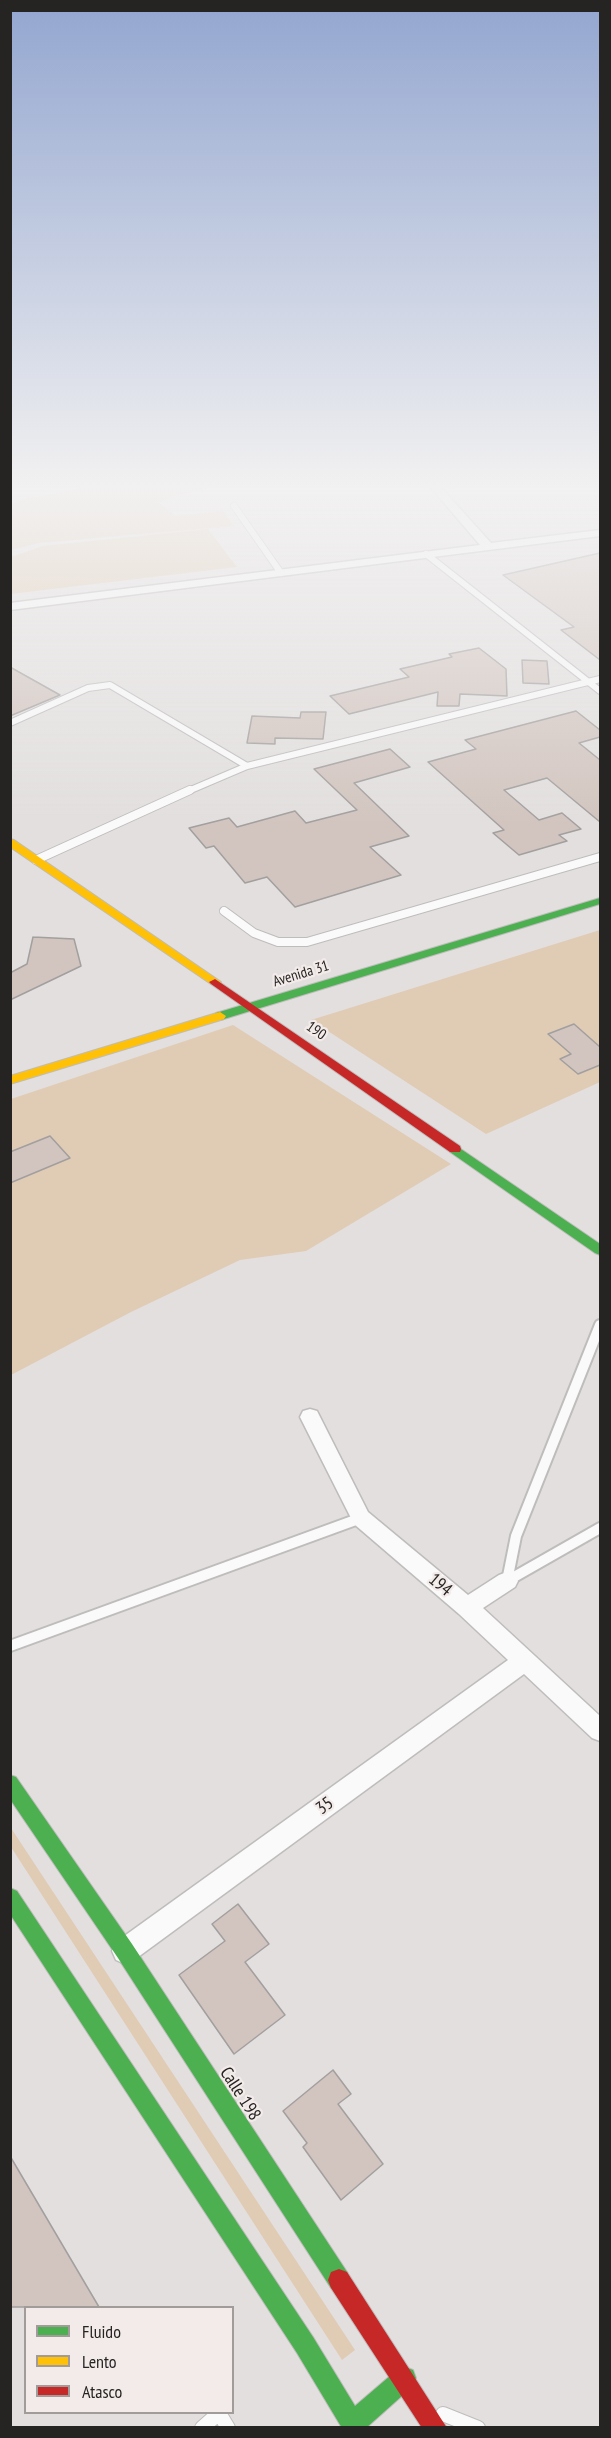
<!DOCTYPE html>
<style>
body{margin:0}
#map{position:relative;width:611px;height:2438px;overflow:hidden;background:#e3dfdf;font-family:"PT Sans Narrow",sans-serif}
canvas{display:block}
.frame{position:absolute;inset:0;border:12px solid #262423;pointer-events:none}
.legend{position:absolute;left:24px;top:2306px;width:210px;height:108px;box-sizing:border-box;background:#f3ebea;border:2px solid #a19b9a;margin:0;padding:8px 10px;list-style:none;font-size:18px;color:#262423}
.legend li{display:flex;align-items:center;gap:12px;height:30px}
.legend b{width:30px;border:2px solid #a19b9a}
</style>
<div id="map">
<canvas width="611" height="2438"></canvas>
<div class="frame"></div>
<ul class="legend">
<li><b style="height:8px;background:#4caf50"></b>Fluido</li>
<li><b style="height:8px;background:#ffc107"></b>Lento</li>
<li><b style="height:8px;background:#c62828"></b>Atasco</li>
</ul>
</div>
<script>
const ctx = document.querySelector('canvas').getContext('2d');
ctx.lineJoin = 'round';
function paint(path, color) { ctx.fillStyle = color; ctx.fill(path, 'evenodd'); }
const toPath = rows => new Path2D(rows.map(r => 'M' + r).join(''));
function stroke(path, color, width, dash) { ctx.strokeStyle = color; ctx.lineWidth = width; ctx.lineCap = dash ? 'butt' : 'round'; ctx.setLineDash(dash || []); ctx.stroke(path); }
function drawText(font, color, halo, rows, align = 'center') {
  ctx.font = font + ' "PT Sans Narrow",sans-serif'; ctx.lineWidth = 4.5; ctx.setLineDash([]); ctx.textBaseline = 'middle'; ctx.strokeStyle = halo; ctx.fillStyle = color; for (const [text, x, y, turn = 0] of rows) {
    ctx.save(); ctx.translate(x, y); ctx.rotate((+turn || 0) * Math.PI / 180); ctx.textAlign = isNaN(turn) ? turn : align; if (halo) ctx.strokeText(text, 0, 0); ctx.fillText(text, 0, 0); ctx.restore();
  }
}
const green = toPath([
 [90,483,120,483,122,485,213,483,216,486,178,495,159,503,176,516,223,511,234,526,39,543,11,550,11,504,22,499,71,491],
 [208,529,237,567,11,594,11,557,43,546],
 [600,930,600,1082,486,1134,311,1020],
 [233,1025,451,1164,306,1251,240,1260,131,1312,11,1375,11,1099],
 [11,1828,355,2350,342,2360,11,1847]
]);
const building = toPath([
 [600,553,600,660,561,630,574,627,503,575,600,553],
 [479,648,506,669,507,696,460,694,459,706,437,706,438,692,349,714,330,696,409,677,400,669,452,657,449,654,479,648],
 [522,660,547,661,549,684,523,683,522,660],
 [10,667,60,695,10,716,10,667],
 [576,711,600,730,600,737,579,743,600,760,600,822,547,778,504,790,539,820,562,813,581,829,559,835,567,841,519,855,493,833,504,830,428,762,476,749,465,740,576,711],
 [301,712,326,712,323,739,275,738,275,744,247,743,252,716,300,718,301,712],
 [390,749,410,767,354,783,409,836,370,847,401,875,295,907,267,877,245,883,214,846,206,848,189,828,229,818,237,827,295,811,306,823,357,810,314,769,390,749],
 [33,937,74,939,81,966,10,1000,10,973,27,964,33,937],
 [574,1024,600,1047,600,1065,578,1074,560,1059,571,1054,548,1034,574,1024],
 [50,1136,70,1158,10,1183,10,1152,50,1136],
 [238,1904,269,1944,245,1962,285,2015,234,2054,179,1975,225,1941,212,1924,238,1904],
 [333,2070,351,2094,338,2104,383,2164,341,2200,303,2147,307,2143,283,2111,333,2070],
 [10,2156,99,2307,10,2307,10,2156]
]);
const laneFar3 = toPath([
 [234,506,281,573],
 [426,554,600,691],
 [10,723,88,688,110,685,247,766],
 [186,792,247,766,600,679]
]);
const laneFar2 = toPath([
 [36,860,190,790],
 [224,911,254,933,278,942,307,942,600,857]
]);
const laneFar1 = toPath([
 [507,1581,516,1536,600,1325],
 [507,1581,600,1528],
 [10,1646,361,1518]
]);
const lane = toPath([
 [443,2414,478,2428],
 [202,2428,219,2413,228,2428]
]);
const street = toPath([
 [427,483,437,483,491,543,600,530,600,536,10,610,10,603,480,545,427,483],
 [310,1409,317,1411,368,1512,468,1595,499,1575,507,1572,515,1575,518,1581,515,1587,483,1608,600,1716,600,1741,592,1738,524,1674,134,1960,125,1964,116,1960,112,1951,116,1942,508,1660,459,1614,354,1524,300,1417,303,1411,310,1409]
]);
const fast = toPath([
 [600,898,600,904,224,1019,220,1020,214,1016,216,1013,600,898],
 [455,1145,600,1244,600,1255,595,1253,450,1152,449,1149,450,1146,455,1145],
 [10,1775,16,1777,132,1944,347,2272,350,2280,347,2288,339,2291,331,2288,118,1958,10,1799,10,1775],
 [10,1888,17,1891,313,2337,355,2406,397,2370,405,2367,413,2370,416,2378,413,2386,366,2428,342,2428,297,2353,10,1914,10,1888]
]);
const slow = toPath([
 [10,839,14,840,221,982,219,984,211,984,10,847,10,839],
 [220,1012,226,1016,224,1019,10,1084,10,1076,220,1012]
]);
const jam = toPath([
 [215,979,460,1146,461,1149,460,1152,450,1152,211,984,209,982,215,979],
 [339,2269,347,2272,447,2428,422,2428,331,2288,328,2280,331,2272,339,2269]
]);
const streetNames = [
 ["Avenida 31",301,974,-17],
 ["190",316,1031,35]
];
const nearStreetnames = [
 ["194",440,1585,40],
 ["35",325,1806,-36],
 ["Calle 198",240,2094,57]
];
paint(green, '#e0cbb4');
paint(building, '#d2c5bf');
stroke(building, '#a29f9f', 1.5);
stroke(laneFar3, '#bfbcbc', 8);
stroke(laneFar2, '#bfbcbc', 10);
stroke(laneFar1, '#bfbcbc', 14);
stroke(lane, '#bfbcbc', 16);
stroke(street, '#bfbcbc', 3);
stroke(fast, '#bfbcbc', 2);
stroke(slow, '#bfbcbc', 2);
stroke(jam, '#bfbcbc', 2);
stroke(laneFar3, '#fbfafa', 6);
stroke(laneFar2, '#fbfafa', 8);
stroke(laneFar1, '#fbfafa', 10);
stroke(lane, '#fbfafa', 14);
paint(street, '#fbfafa');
paint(fast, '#4caf50');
paint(slow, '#ffc107');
paint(jam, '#c62828');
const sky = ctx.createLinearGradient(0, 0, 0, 824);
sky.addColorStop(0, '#93a6d0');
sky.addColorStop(0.59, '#f2f1f1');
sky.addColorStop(1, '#f2f1f100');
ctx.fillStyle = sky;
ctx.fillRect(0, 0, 611, 824);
drawText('15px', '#262423', '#f3ebea', streetNames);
drawText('18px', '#262423', '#f3ebea', nearStreetnames);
</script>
